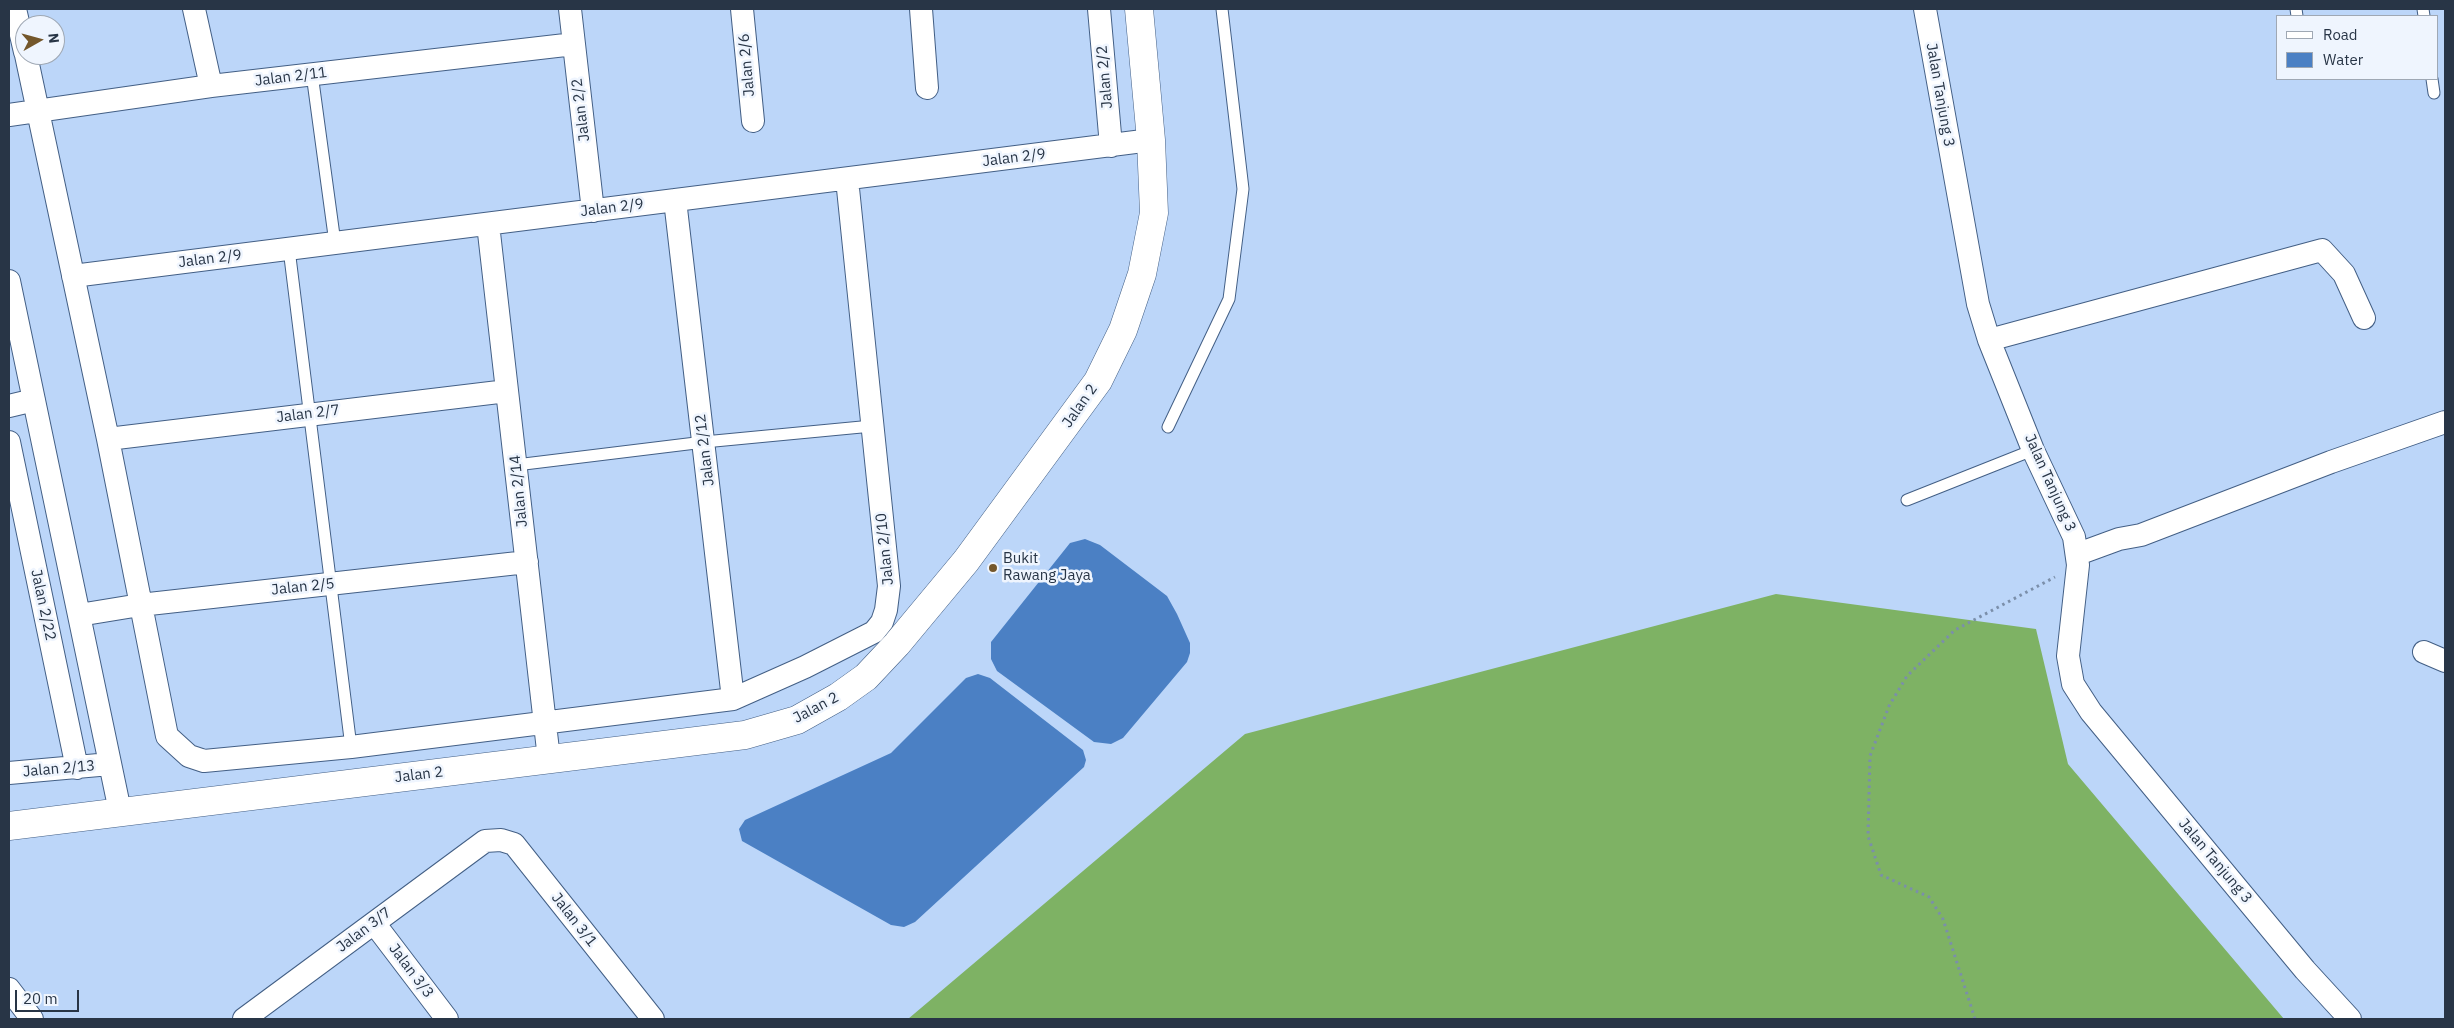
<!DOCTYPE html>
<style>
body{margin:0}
#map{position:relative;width:2454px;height:1028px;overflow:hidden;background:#bcd6f9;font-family:"IBM Plex Sans",sans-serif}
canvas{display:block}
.frame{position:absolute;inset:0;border:10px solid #283546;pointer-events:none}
.legend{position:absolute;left:2276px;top:15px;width:162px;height:65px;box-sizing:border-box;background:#eff5fe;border:1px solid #9fa8b4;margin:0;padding:6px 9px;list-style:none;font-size:15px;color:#283546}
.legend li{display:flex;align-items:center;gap:10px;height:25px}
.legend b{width:25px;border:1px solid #9fa8b4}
.north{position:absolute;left:15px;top:15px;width:50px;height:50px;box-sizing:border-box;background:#eff5fe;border:1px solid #9fa8b4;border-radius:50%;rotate:83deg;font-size:14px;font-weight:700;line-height:20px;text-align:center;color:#283546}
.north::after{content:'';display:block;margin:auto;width:18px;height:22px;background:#74572b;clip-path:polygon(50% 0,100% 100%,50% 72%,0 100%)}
.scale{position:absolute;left:15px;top:990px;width:64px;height:22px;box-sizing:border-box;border:2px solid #283546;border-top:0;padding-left:6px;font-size:15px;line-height:18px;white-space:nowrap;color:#283546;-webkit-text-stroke:4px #eff5fe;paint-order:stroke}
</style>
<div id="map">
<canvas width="2454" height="1028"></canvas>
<div class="frame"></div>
<ul class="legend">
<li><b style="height:6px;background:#fff"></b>Road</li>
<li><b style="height:14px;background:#4b80c4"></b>Water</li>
</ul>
<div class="north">N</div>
<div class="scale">20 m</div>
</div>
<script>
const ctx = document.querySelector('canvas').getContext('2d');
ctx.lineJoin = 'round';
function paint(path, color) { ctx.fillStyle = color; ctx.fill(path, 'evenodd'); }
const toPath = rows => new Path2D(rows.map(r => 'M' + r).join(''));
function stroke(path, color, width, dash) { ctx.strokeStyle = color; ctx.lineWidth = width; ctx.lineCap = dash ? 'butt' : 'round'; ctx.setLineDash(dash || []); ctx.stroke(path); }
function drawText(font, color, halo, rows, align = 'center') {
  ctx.font = font + ' "IBM Plex Sans",sans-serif'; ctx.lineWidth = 5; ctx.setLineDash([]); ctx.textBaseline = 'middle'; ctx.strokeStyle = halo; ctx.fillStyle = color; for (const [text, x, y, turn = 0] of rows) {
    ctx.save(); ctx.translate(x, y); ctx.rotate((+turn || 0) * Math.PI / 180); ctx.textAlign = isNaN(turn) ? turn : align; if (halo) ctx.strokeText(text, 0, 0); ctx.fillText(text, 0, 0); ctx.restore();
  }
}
const forest = toPath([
 [1776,594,2036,629,2068,764,2284,1019,908,1019,1245,734]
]);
const water = toPath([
 [1085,539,1100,545,1167,596,1177,614,1190,643,1190,653,1187,662,1123,738,1111,744,1094,742,997,671,991,659,991,642,1070,543],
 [978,674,990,678,1083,750,1086,760,1084,767,915,922,904,927,891,925,742,841,739,829,745,820,891,753,966,678]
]);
const path = toPath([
 [1975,1019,1943,919,1929,897,1881,875,1868,836,1870,756,1889,706,1907,676,1955,630,2055,577]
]);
const lane = toPath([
 [2296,9,2297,16],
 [2423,9,2424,16],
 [312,74,335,243],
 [2432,79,2434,93],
 [289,249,351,747],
 [1168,427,1229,299,1243,189,1222,9],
 [516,465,704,442,872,426],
 [1907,500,2033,450]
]);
const street = toPath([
 [15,9,25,52],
 [194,9,211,86],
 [570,9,593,211],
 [742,9,753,121],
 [921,9,927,88],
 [1099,9,1111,146],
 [1925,9,1978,304,1989,340,2033,450,2074,537,2078,565,2068,656,2073,684,2091,712,2305,970,2350,1019],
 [26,55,108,439,167,736,189,756,204,761,351,747,733,699,805,667,874,632,882,622,886,610,889,586,847,179],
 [9,115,211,86,574,44],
 [675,200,733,699],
 [488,224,549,759],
 [73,276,1151,140],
 [9,281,120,811],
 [1989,340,2322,250,2344,274,2364,318],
 [9,406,34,400],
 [108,439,507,391],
 [9,442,77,768],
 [2078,554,2119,539,2141,535,2331,462,2445,422],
 [79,615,140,605,527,562],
 [2424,652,2445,661],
 [9,773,110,764],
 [374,923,447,1019],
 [9,989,32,1019],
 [244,1019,485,841,501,840,514,844,653,1019]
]);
const secondary = toPath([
 [9,826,745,735,797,720,838,697,866,677,897,644,966,561,1098,381,1123,330,1142,274,1154,213,1151,140,1139,9]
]);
const markers = [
 [993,568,5,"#74572b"]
];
const streetNames = [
 ["Jalan 2/6",747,65,-95],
 ["Jalan 2/11",291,77,-7],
 ["Jalan 2/2",1105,77,-95],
 ["Jalan Tanjung 3",1940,95,80],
 ["Jalan 2/2",581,110,-97],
 ["Jalan 2/9",1014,158,-7],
 ["Jalan 2/9",612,208,-7],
 ["Jalan 2/9",210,259,-7],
 ["Jalan 2",1080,406,-55],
 ["Jalan 2/7",308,414,-7],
 ["Jalan 2/12",705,450,-97],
 ["Jalan Tanjung 3",2050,483,66],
 ["Jalan 2/14",519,491,-96],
 ["Jalan 2/10",885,549,-96],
 ["Jalan 2/5",303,587,-6],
 ["Jalan 2/22",43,605,78],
 ["Jalan 2",816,708,-28],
 ["Jalan 2/13",59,769,-5],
 ["Jalan 2",419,775,-7],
 ["Jalan Tanjung 3",2215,861,50],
 ["Jalan 3/1",574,920,52],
 ["Jalan 3/7",364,930,-37],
 ["Jalan 3/3",411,971,53]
];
const poiNames = [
 ["Bukit",1003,559],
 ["Rawang Jaya",1003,576]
];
paint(forest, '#7eb264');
paint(water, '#4b80c4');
stroke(lane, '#435f85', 13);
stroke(street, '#435f85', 24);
stroke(secondary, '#435f85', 29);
stroke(path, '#7b8faa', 3, [2.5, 4]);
stroke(lane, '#fff', 11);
stroke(street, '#fff', 22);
stroke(secondary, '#fff', 28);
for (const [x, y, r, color] of markers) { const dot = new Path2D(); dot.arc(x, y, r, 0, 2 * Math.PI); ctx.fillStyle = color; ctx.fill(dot); stroke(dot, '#eff5fe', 2); }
drawText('15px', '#283546', '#eff5fe', streetNames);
drawText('15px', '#283546', '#eff5fe', poiNames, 'left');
</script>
